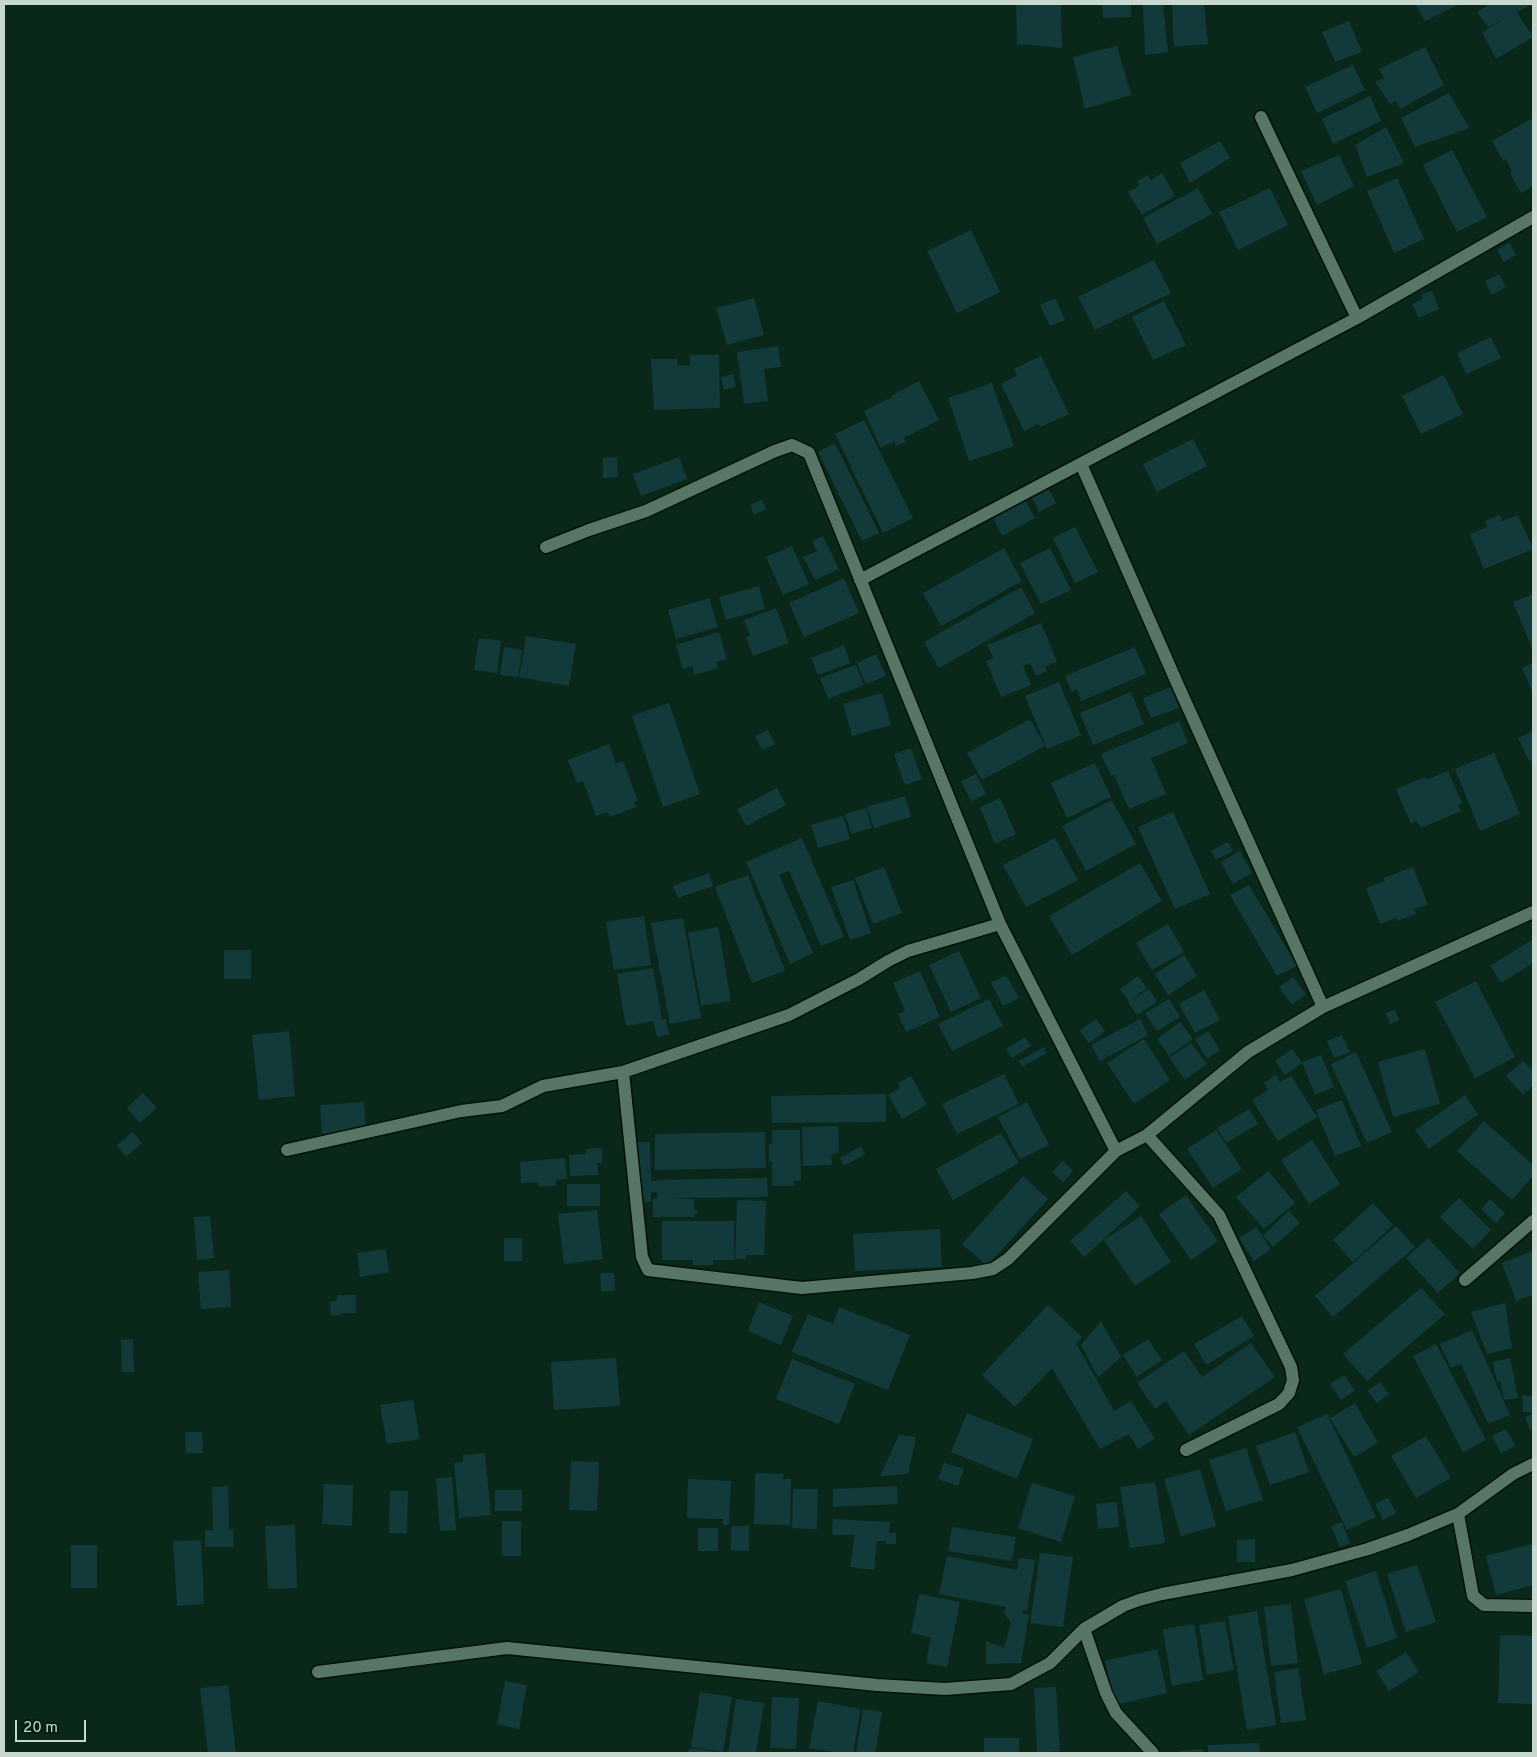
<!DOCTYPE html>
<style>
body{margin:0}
#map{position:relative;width:1537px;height:1757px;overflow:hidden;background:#0a281a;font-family:Overpass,sans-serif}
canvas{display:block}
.frame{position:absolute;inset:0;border:5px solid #c8d8cf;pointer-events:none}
.scale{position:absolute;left:15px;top:1720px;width:71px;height:22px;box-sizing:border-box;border:2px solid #c8d8cf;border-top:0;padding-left:6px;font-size:15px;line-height:18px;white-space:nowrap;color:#c8d8cf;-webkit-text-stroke:4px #021e11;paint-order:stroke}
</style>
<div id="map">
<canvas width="1537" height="1757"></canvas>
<div class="frame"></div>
<div class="scale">20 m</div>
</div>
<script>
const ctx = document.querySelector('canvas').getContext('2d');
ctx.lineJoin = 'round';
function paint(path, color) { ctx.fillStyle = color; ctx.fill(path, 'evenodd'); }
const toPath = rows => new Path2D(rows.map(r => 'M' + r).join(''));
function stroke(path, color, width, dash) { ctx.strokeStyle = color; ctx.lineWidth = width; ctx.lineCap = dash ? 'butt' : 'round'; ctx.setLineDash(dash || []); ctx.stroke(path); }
const building = toPath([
 [1016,4,1061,4,1062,48,1017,44],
 [1102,4,1131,4,1131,17,1103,18],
 [1143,4,1163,4,1168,52,1145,55],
 [1172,4,1204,4,1208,44,1174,47],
 [1415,4,1460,4,1425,21],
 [1486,4,1533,4,1517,12,1533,37,1496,59,1482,32,1503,20,1488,27,1477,12,1487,6],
 [1349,21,1362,52,1335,62,1322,32],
 [1117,46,1131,95,1085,109,1073,57],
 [1425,47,1444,85,1400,109,1396,101,1390,104,1375,82,1384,78,1379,69],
 [1353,65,1365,90,1317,113,1305,87],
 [1449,93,1469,128,1415,147,1401,118],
 [1370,96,1381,121,1333,144,1322,119],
 [1531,119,1533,123,1533,186,1521,193,1510,173,1512,171,1506,159,1503,161,1492,141],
 [1386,127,1404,163,1367,177,1355,145],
 [1220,141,1230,158,1190,183,1180,163],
 [1452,150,1487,217,1457,232,1423,165],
 [1339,155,1354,186,1317,205,1301,171],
 [1162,173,1175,196,1142,215,1128,192,1139,186,1137,181,1148,175,1151,180],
 [1397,178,1424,239,1394,253,1367,191],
 [1198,188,1212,214,1157,244,1143,218],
 [1270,188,1288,225,1238,250,1219,212],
 [971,230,1000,292,957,313,927,251],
 [1510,243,1516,255,1503,262,1497,249],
 [1154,260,1171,293,1095,330,1078,297],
 [1499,274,1506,287,1492,295,1485,281],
 [1432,291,1439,309,1419,318,1412,304,1423,299,1421,295],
 [754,298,764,335,727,345,716,308],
 [1055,298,1065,320,1050,326,1040,305],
 [1164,301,1186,345,1153,360,1132,317],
 [1491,337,1501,358,1466,374,1457,353],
 [778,346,781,367,764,369,768,401,744,404,737,352],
 [690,355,719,355,720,408,654,410,651,359,677,359,678,366,690,365],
 [1041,356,1069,414,1040,427,1039,424,1024,431,1001,384,1017,376,1014,369],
 [733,374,736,387,724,390,721,377],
 [1444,375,1463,414,1421,434,1402,396],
 [919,381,939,420,904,438,906,442,896,446,894,441,881,448,864,411,892,397,891,396],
 [992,383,1014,446,969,461,948,398],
 [864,420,913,518,883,533,835,434],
 [1193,439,1207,466,1157,492,1143,464],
 [835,443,879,533,862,541,818,452],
 [617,457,618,477,603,478,603,458],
 [679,457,687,479,641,496,633,474],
 [1049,489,1056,503,1039,512,1032,498],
 [762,500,766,509,754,515,750,505],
 [1025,500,1035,518,1002,536,993,518],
 [1500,515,1502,521,1518,515,1533,549,1484,569,1470,534,1487,527,1485,521],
 [1075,527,1098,572,1075,583,1053,538],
 [823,536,839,569,815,580,803,557,817,551,812,541],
 [792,546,809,584,783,595,766,557],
 [1004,548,1022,581,941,626,923,593],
 [1050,548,1071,590,1041,604,1020,563],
 [844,578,859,613,804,637,789,603],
 [759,586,765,609,726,620,719,597],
 [1021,587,1035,613,939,668,924,642],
 [1533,594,1533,651,1513,602],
 [709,598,718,627,676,639,668,610],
 [776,608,789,643,753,656,746,637,750,636,744,620],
 [1041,623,1057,662,1045,666,1047,671,1036,676,1030,663,1023,666,1031,685,1001,697,986,661,993,658,987,645],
 [719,632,727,659,716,662,718,668,694,675,692,666,683,669,676,645],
 [526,636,576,644,569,686,519,677],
 [479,638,501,641,497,673,474,670],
 [844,645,850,663,818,675,811,658],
 [504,647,522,650,518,677,500,675],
 [1135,647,1146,674,1081,701,1077,689,1072,692,1065,676],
 [876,654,886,676,866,684,857,663],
 [1533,663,1533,693,1522,668],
 [856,665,864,685,828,699,820,678],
 [1059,682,1081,735,1047,749,1025,696],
 [1171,687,1179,708,1151,718,1143,698],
 [1131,692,1144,724,1093,745,1080,713],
 [882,693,891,725,852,736,843,704],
 [669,703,700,794,663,807,632,716],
 [1030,719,1045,746,982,780,967,753],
 [1179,721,1188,743,1151,758,1166,794,1129,809,1114,775,1111,776,1101,754],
 [768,730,775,744,762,750,755,736],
 [1533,731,1533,759,1529,761,1518,738],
 [609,744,616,764,623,761,638,801,634,802,636,807,610,817,608,812,596,816,583,781,577,783,568,760],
 [911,748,922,779,905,785,894,754],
 [1494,753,1520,814,1480,831,1455,769],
 [1095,763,1111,797,1067,818,1051,783],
 [1448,771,1462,803,1458,805,1461,811,1421,828,1417,821,1411,824,1396,789,1425,777,1426,780],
 [976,774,986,794,971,801,961,781],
 [777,788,786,805,746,826,737,809],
 [905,796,911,817,874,828,867,807],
 [1000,798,1016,834,995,844,980,807],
 [1112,800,1136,844,1086,871,1062,826],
 [866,808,872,828,851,834,845,814],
 [1173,812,1210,894,1175,909,1138,827],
 [843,816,850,839,818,848,811,825],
 [802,838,844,937,821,946,789,871,779,875,813,953,790,964,746,862],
 [1055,838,1078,880,1026,907,1003,865],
 [1228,842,1233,851,1216,860,1211,851],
 [1240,851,1252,873,1233,884,1221,862],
 [1140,863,1162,901,1072,955,1049,916],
 [884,867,902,913,873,924,855,878],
 [1413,867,1428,905,1414,909,1416,914,1397,921,1396,918,1380,924,1366,888,1385,881,1383,878],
 [709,873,713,886,678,898,673,886],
 [748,875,785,971,752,983,715,887],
 [853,880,871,933,850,940,831,887],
 [1249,885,1297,966,1277,976,1230,895],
 [644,916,651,965,614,970,606,922],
 [683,918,701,1018,670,1024,651,923],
 [1168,924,1184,952,1152,970,1136,943],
 [718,927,731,1001,701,1006,688,933],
 [1533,939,1533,963,1501,983,1490,966],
 [224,950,251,950,251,979,224,979],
 [959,951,981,998,951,1012,929,965],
 [1184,955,1197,976,1168,995,1155,974],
 [653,968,662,1020,666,1019,669,1035,657,1037,653,1021,626,1026,617,974],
 [920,971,940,1017,906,1032,898,1014,905,1011,893,983],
 [1006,975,1019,998,1003,1006,991,983],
 [1138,976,1147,988,1129,1001,1120,989],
 [1293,977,1306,994,1292,1005,1279,987],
 [1476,981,1515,1057,1475,1078,1435,1002],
 [1149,989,1157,1002,1137,1015,1128,1002],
 [1204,990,1220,1020,1195,1033,1179,1004],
 [989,999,1003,1026,952,1051,938,1024],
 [1169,999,1180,1017,1157,1031,1145,1013],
 [1395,1010,1399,1020,1390,1024,1386,1013],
 [1096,1019,1105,1031,1089,1043,1079,1031],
 [1140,1019,1148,1035,1100,1061,1091,1045],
 [1180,1022,1193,1039,1169,1056,1157,1039],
 [289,1031,295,1096,259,1100,252,1035],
 [1208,1031,1220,1050,1207,1059,1195,1039],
 [1342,1035,1350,1052,1334,1058,1327,1041],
 [1025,1037,1031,1046,1012,1058,1006,1049],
 [1144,1039,1170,1080,1134,1104,1107,1063],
 [1191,1043,1207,1064,1185,1080,1169,1058],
 [1044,1047,1047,1053,1022,1067,1019,1061],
 [1292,1049,1302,1063,1285,1075,1275,1061],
 [1425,1049,1440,1104,1393,1117,1378,1062],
 [1356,1052,1392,1132,1367,1143,1331,1064],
 [1321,1055,1334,1087,1315,1095,1302,1062],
 [1523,1061,1533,1071,1533,1085,1523,1095,1506,1076],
 [1004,1074,1019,1104,957,1134,942,1104],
 [1276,1075,1280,1082,1291,1076,1317,1117,1278,1141,1252,1100,1268,1090,1264,1083],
 [911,1076,927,1105,902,1119,888,1095,900,1088,898,1083],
 [143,1093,157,1108,140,1123,127,1108],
 [886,1094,886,1122,772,1123,771,1096],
 [1465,1095,1478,1114,1429,1149,1415,1130],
 [1342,1100,1361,1146,1335,1156,1316,1110],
 [364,1102,366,1130,322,1134,320,1105],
 [1027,1102,1049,1145,1020,1159,998,1117],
 [1249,1109,1258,1124,1226,1143,1217,1128],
 [1484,1121,1533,1165,1533,1176,1512,1200,1457,1151],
 [838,1126,839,1153,831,1154,832,1165,803,1166,802,1127],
 [772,1130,800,1130,801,1181,794,1181,794,1186,772,1186,772,1162,769,1162,769,1144,772,1144],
 [1216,1130,1242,1169,1213,1188,1187,1149],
 [133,1132,142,1143,126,1157,117,1145],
 [765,1132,766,1168,655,1170,655,1134],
 [1001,1133,1019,1163,953,1200,936,1169],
 [1312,1140,1340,1184,1309,1204,1281,1160],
 [634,1142,650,1142,651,1181,657,1181,657,1180,767,1178,768,1197,672,1198,694,1199,694,1210,697,1210,697,1214,694,1214,694,1217,653,1217,653,1199,657,1199,657,1192,651,1192,651,1202,636,1202],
 [861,1146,865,1154,844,1166,840,1158],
 [602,1148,602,1163,597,1163,598,1175,570,1176,569,1155,586,1154,586,1149],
 [565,1158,567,1179,556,1180,556,1186,538,1187,538,1182,521,1183,520,1162],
 [1063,1161,1073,1171,1063,1182,1052,1172],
 [1268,1171,1295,1203,1264,1229,1236,1197],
 [1023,1176,1048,1199,987,1266,962,1244],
 [567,1184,600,1184,600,1206,567,1206],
 [1126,1191,1140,1206,1084,1257,1070,1241],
 [1186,1195,1218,1241,1191,1260,1159,1214],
 [1459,1198,1491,1230,1473,1249,1440,1217],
 [1490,1199,1505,1213,1496,1223,1481,1209],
 [737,1200,766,1201,764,1255,746,1255,746,1259,735,1259],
 [1373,1203,1393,1225,1353,1262,1333,1240],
 [597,1210,603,1259,564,1264,558,1214],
 [1289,1211,1300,1223,1273,1247,1263,1235],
 [210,1216,214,1258,197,1260,194,1217],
 [1141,1216,1171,1262,1135,1286,1104,1240],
 [662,1221,734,1221,734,1260,713,1260,713,1265,693,1265,693,1260,662,1260],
 [1396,1226,1415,1247,1333,1317,1315,1296],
 [1256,1227,1271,1249,1254,1261,1239,1238],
 [940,1229,942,1267,855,1271,853,1234],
 [504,1238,522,1238,522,1261,504,1261],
 [1428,1238,1460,1273,1438,1293,1406,1258],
 [386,1249,389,1272,360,1277,357,1253],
 [1533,1251,1533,1295,1516,1301,1502,1263],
 [229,1270,231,1307,201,1309,198,1272],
 [600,1273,614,1273,615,1291,601,1291],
 [1421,1288,1445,1314,1367,1381,1343,1354],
 [337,1295,356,1295,356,1313,341,1313,341,1315,331,1316,330,1302,337,1301],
 [759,1302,793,1316,781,1345,748,1331],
 [1505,1303,1512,1348,1487,1354,1471,1312],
 [1048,1305,1082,1337,1076,1343,1114,1411,1131,1401,1155,1439,1138,1449,1129,1434,1100,1449,1052,1368,1015,1407,982,1375],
 [839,1307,910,1335,888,1390,792,1352,808,1314,833,1324],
 [1242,1316,1254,1336,1206,1365,1194,1344],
 [1101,1321,1121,1357,1098,1377,1081,1345],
 [1472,1330,1510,1415,1488,1424,1461,1364,1451,1368,1440,1344],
 [133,1339,134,1372,122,1372,121,1340],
 [1148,1339,1162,1360,1137,1377,1123,1355],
 [1251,1343,1275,1377,1189,1435,1166,1401,1155,1409,1137,1383,1184,1351,1202,1377],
 [1436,1344,1486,1440,1463,1452,1413,1356],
 [616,1358,620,1406,554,1410,551,1362],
 [1510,1358,1518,1398,1504,1400,1500,1381,1497,1382,1493,1362],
 [792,1359,855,1384,839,1424,776,1399],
 [1344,1375,1355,1391,1341,1400,1330,1384],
 [1380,1382,1389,1394,1377,1403,1367,1391],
 [1522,1395,1533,1396,1533,1412,1523,1412],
 [413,1400,420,1439,387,1444,380,1405],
 [1355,1403,1378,1443,1354,1457,1330,1418],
 [967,1413,1033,1439,1017,1479,951,1452],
 [1327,1414,1376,1517,1347,1530,1297,1427],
 [1533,1414,1533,1428,1530,1430,1525,1417],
 [1506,1429,1515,1446,1501,1453,1492,1436],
 [185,1432,202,1432,203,1453,186,1453],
 [1295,1432,1309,1472,1270,1485,1256,1446],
 [899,1435,916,1437,908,1474,880,1476],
 [1426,1436,1451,1478,1416,1498,1391,1456],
 [1246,1448,1263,1500,1226,1511,1209,1460],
 [485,1453,491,1515,459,1518,454,1463,463,1462,463,1455],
 [571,1461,599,1462,597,1511,569,1510],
 [944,1463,964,1469,958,1486,938,1479],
 [1200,1469,1216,1526,1181,1536,1164,1479],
 [755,1473,784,1474,783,1479,791,1479,790,1525,754,1524],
 [452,1477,456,1530,440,1531,436,1478],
 [688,1479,731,1481,729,1525,723,1525,723,1519,687,1518],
 [1155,1482,1165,1543,1130,1548,1120,1487],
 [1032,1483,1075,1496,1061,1542,1018,1528],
 [324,1484,353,1485,352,1526,322,1524],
 [228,1486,229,1530,233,1529,234,1547,205,1547,205,1530,213,1530,212,1487],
 [897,1486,898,1504,833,1507,833,1489],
 [793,1489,818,1489,817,1529,792,1528],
 [495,1490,522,1490,522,1511,495,1511],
 [390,1491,408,1491,407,1533,389,1533],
 [1388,1498,1396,1513,1383,1520,1375,1504],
 [1117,1502,1119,1527,1098,1529,1096,1504],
 [833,1519,890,1522,889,1533,896,1533,896,1544,886,1544,886,1541,877,1541,874,1570,850,1567,855,1535,832,1535],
 [502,1521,521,1521,521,1556,502,1556],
 [1342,1522,1350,1543,1340,1547,1331,1526],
 [295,1525,297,1588,268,1589,265,1526],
 [731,1526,749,1526,749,1551,731,1550],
 [952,1527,1016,1537,1012,1561,948,1551],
 [698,1528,718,1528,718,1551,698,1551],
 [1255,1539,1255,1562,1237,1562,1237,1540],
 [201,1540,204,1604,177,1606,173,1541],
 [1532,1544,1533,1585,1496,1595,1486,1556],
 [71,1545,97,1545,97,1588,71,1588],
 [1040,1553,1073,1557,1063,1627,1030,1623],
 [947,1556,1017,1570,1019,1558,1035,1560,1027,1611,1023,1610,1023,1614,1029,1615,1021,1663,986,1664,986,1641,1004,1648,1011,1623,1004,1613,1006,1607,939,1594],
 [1417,1565,1436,1622,1406,1632,1387,1574],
 [1376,1571,1397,1638,1367,1648,1345,1581],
 [1341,1589,1362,1664,1324,1674,1304,1599],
 [919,1594,960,1602,947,1667,926,1663,931,1637,911,1633],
 [1291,1604,1298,1663,1271,1666,1264,1607],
 [1257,1611,1276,1725,1247,1730,1228,1616],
 [1225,1621,1234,1670,1207,1675,1199,1625],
 [1194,1624,1203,1680,1172,1686,1163,1629],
 [1500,1635,1533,1636,1533,1704,1498,1703],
 [1157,1649,1167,1693,1115,1705,1105,1661],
 [1406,1652,1419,1672,1389,1691,1376,1671],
 [1298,1668,1306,1720,1281,1723,1274,1672],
 [505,1681,527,1685,519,1729,497,1724],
 [228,1685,236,1753,208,1753,200,1688],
 [1056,1687,1060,1751,1037,1753,1034,1688],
 [700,1692,732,1697,723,1752,691,1747],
 [772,1697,799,1698,796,1749,770,1748],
 [736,1699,764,1703,756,1753,728,1753],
 [818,1701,861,1709,853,1753,839,1753,809,1748],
 [863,1709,882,1712,875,1753,856,1753],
 [984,1738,1019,1738,1019,1753,984,1753],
 [1259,1743,1260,1753,1208,1753,1208,1745],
 [689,1748,712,1751,712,1753,688,1753],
 [1203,1749,1203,1753,1180,1753,1180,1751]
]);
const minor = toPath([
 [1261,117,1357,318],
 [1081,464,1177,683,1323,1007],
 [546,547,589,530,646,511,775,451,792,445,809,453,1000,924,1116,1151],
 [860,580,1357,318,1533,217],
 [623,1072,642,1257,648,1270,802,1288,972,1273,993,1269,1008,1259,1116,1151,1147,1135,1248,1052,1323,1007,1533,912],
 [1147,1135,1219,1215,1291,1367,1293,1380,1289,1393,1279,1404,1186,1450],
 [287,1150,461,1111,502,1106,543,1086,623,1072,789,1015,859,979,888,961,908,951,1000,924],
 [1465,1280,1533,1221],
 [1458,1514,1473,1596,1484,1605,1533,1606],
 [1084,1629,1106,1693,1116,1713,1153,1753],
 [318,1672,507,1648,877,1685,945,1689,1011,1684,1050,1663,1084,1629,1123,1606,1139,1600,1162,1594,1292,1570,1368,1549,1408,1535,1458,1514,1513,1474,1533,1464]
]);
paint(building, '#123a3a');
stroke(minor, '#001005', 15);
stroke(minor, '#587665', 12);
</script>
